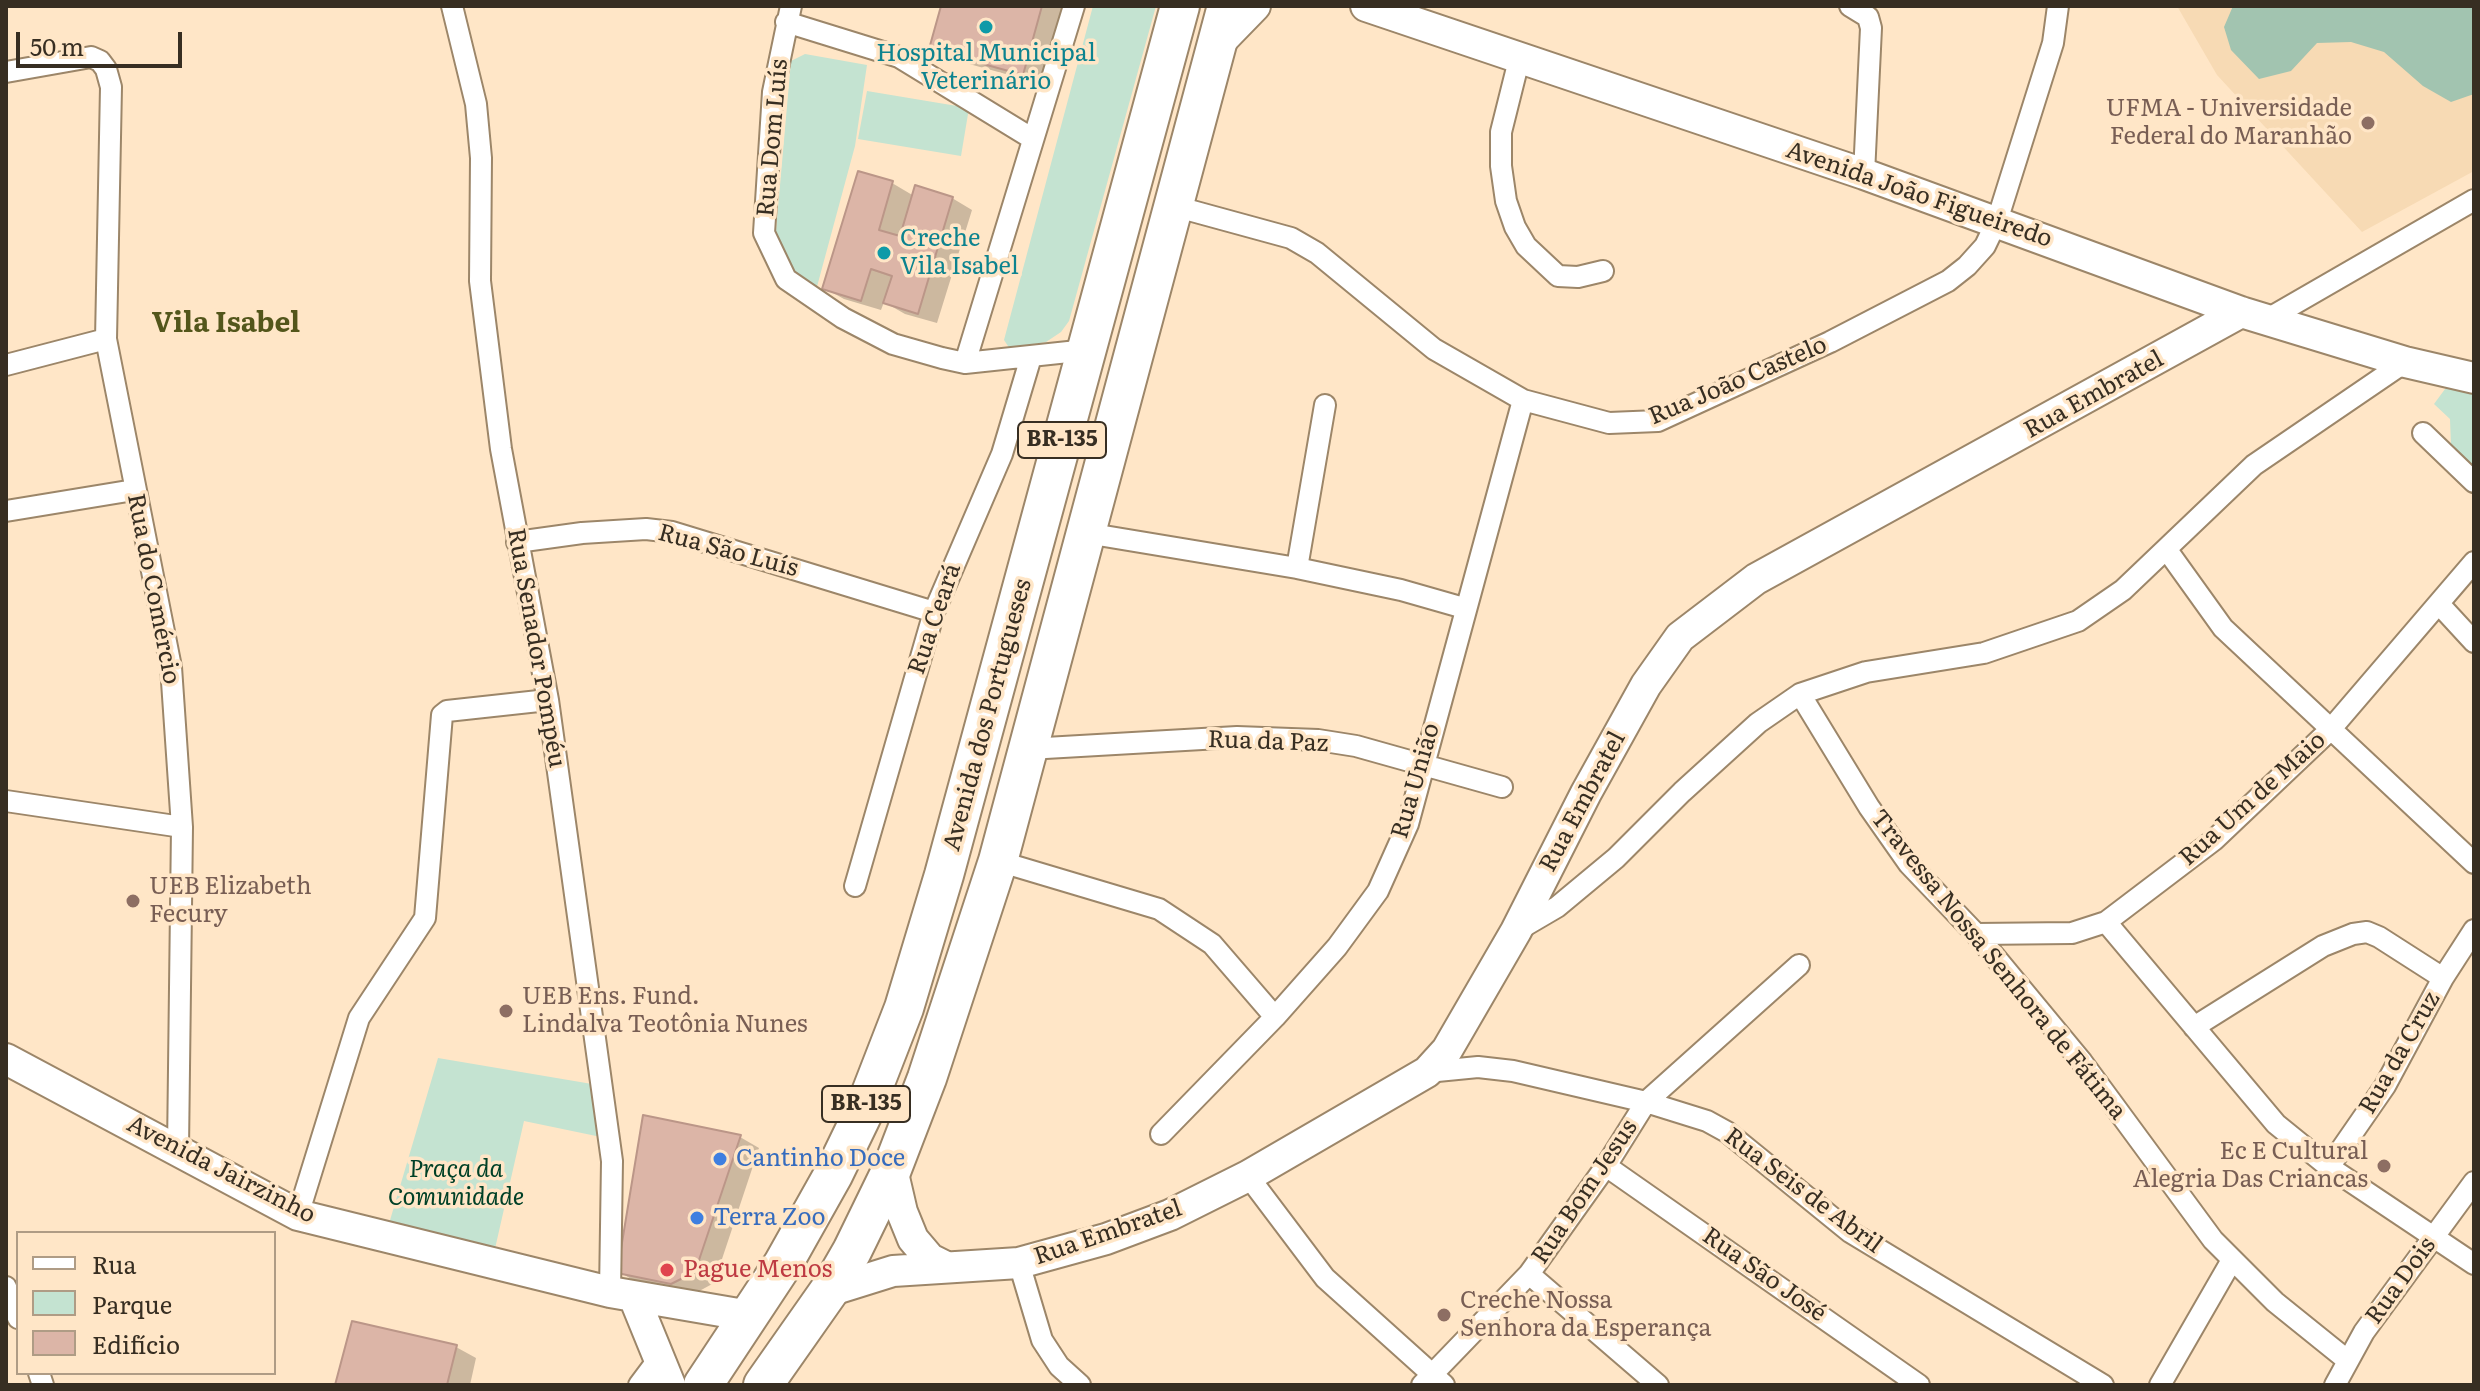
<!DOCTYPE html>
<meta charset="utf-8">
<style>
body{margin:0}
#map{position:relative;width:2480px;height:1391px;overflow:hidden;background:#ffe6c7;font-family:Literata,serif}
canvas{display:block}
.frame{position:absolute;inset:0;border:8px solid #372e22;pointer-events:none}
.legend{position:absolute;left:16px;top:1231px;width:260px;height:144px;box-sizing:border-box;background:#ffe6c7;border:2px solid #af9c85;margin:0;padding:10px 14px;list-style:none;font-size:24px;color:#372e22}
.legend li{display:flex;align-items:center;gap:16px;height:40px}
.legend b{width:40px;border:2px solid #af9c85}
.scale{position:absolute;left:16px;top:32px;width:166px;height:36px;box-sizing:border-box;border:4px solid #372e22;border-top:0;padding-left:10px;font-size:24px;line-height:28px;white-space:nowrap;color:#372e22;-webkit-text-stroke:6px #ffe6c7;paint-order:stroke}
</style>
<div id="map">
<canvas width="2480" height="1391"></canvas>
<div class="frame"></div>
<ul class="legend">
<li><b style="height:10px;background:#fff"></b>Rua</li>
<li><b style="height:22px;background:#c4e3d1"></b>Parque</li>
<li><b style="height:22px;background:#dcb5a7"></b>Edifício</li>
</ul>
<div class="scale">50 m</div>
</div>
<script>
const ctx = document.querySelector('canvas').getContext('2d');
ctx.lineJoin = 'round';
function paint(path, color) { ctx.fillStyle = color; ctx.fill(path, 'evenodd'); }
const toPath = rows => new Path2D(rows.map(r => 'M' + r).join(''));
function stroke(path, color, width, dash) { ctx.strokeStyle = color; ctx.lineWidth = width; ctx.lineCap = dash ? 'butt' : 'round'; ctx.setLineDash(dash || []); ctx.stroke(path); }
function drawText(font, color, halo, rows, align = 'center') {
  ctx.font = font + ' Literata,serif'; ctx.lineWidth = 7; ctx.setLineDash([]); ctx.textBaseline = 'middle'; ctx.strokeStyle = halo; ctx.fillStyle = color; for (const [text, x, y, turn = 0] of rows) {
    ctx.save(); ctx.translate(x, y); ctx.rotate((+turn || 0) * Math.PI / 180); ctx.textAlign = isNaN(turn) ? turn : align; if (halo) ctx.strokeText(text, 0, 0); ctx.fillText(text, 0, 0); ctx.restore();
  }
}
const built = toPath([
 [2177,6,2474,6,2474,171,2362,232,2217,75]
]);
const green = toPath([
 [1093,6,1156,6,1069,321,1061,332,1046,342,1010,349,1004,340],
 [805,54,867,65,855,146,815,294,798,284,775,242,791,61],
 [867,91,969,108,961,156,858,139],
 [2448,385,2474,391,2474,467,2451,446,2450,419,2434,404],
 [438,1058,592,1084,601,1137,524,1121,494,1253,388,1227]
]);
const forest = toPath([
 [2233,6,2474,6,2474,94,2451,102,2423,86,2384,52,2351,42,2317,43,2291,71,2259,79,2231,50,2224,27]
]);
const shadow = toPath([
 [943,6,1065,6,1042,84,951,59,931,48],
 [859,173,892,183,914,196,952,198,972,210,937,323,905,314,884,302,881,310,844,299,824,288],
 [740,1137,759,1148,714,1283,692,1295,639,1284,620,1272],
 [456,1347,476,1358,470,1385,338,1385]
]);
const building = toPath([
 [941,6,1042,6,1023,75,929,49,941,6],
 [858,171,893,181,879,230,900,236,915,185,953,197,918,314,883,303,892,276,871,269,861,301,822,289,858,171],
 [643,1115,741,1135,695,1272,671,1284,617,1273,643,1115],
 [352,1321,457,1345,447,1385,335,1385,352,1321]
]);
const street = toPath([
 [452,6,476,104,481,158,480,281,501,449,548,700,612,1161,610,1292],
 [791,6,773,92,764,233,786,279,843,318,893,344,942,358,965,363,1087,350],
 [1850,6,1868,17,1871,28,1864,174],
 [786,22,899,57,1033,139],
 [1519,60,1501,132,1501,166,1506,201,1515,227,1526,246,1558,276,1578,277,1603,271],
 [6,72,91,57,100,61,106,69,111,87,106,339,171,667,182,827,178,1149],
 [1174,206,1291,238,1317,253,1434,349,1523,400,1609,423,1658,421,1830,342,1948,281,1967,266,1985,246,1997,221,2053,43,2058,6],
 [2266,320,2474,200],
 [965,363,1074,6],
 [6,365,106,339],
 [2423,433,2474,482],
 [6,511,134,490],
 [1086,533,1297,568,1401,590,1464,608],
 [517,542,582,533,646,529,672,532,934,612],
 [2167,550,2223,628,2474,863],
 [1297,568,1325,405],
 [2439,604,2474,642],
 [1800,694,1869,807,1909,864,1976,934,2082,1062,2213,1240,2275,1302,2347,1360],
 [1028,749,1237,737,1318,740,1356,746,1502,787],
 [6,801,182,827],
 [998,861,1159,909,1212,944,1275,1017],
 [855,886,934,612,1002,454,1031,357],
 [2106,922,2276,1124,2329,1167,2474,1264],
 [1516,931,1557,907,1616,858,1682,792,1758,723,1800,694,1866,672,1984,653,2078,621,2123,590,2254,465,2405,362],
 [1976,934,2072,933,2106,922,2214,840,2330,730,2474,562],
 [2194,1027,2323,946,2353,934,2367,932,2379,937,2443,978,2474,930],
 [1427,1072,1478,1067,1513,1071,1646,1102,1707,1121,1727,1132,1850,1232,2103,1385],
 [1161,1134,1275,1017,1337,947,1378,891,1408,824,1523,400],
 [1606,1166,1919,1385],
 [2329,1167,2385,1086,2443,978],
 [1248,1176,1325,1278,1444,1385],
 [298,1215,359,1018,425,918,442,715,447,711,548,700],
 [1019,1263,1042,1340,1059,1366,1080,1385],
 [1529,1274,1658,1385],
 [6,1287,18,1318],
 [39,1373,43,1385],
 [639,1385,660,1357],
 [1422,1385,1529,1274,1606,1166,1646,1102,1799,965],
 [2160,1385,2232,1260],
 [2335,1385,2364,1332,2474,1182]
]);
const secondary = toPath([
 [1366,6,1864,174,2241,312,2405,362,2474,378],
 [1220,42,1255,6],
 [6,1059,298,1215,610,1292,750,1316],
 [892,1169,902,1212,913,1239,930,1259,944,1266],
 [829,1291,893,1271,1019,1263,1106,1239,1170,1215,1248,1176,1427,1072,1447,1050,1516,931,1586,793,1646,685,1680,637,1756,579,2241,312],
 [634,1297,670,1385]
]);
const highway = toPath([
 [703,1385,783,1264,833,1175,864,1111,904,1008,944,875,1180,6],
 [763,1385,829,1291,852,1251,892,1169,927,1078,998,861,1227,6]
]);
const markers = [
 [986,27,8,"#0f9aa8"],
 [2368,123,8,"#8d6e63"],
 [884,253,8,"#0f9aa8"],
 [133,901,8,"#8d6e63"],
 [506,1011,8,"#8d6e63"],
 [720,1159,8,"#3f7fe0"],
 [2384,1166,8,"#8d6e63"],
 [697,1218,8,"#3f7fe0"],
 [667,1270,8,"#e0444e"],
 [1444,1315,8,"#8d6e63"]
];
const shields = [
 [1062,440,88],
 [866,1104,88]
];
const shieldNames = [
 ["BR-135",1062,440],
 ["BR-135",866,1104]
];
const cultureNames = [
 ["Hospital Municipal",986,54],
 ["Veterinário",986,82],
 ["Creche",900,239,"left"],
 ["Vila Isabel",900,267,"left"]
];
const educationNames = [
 ["UFMA - Universidade",2352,109,"right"],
 ["Federal do Maranhão",2352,137,"right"],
 ["UEB Elizabeth",149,887],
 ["Fecury",149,915],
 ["UEB Ens. Fund.",522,997],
 ["Lindalva Teotônia Nunes",522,1025],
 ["Ec E Cultural",2368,1152,"right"],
 ["Alegria Das Criancas",2368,1180,"right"],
 ["Creche Nossa",1460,1301],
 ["Senhora da Esperança",1460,1329]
];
const streetNames = [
 ["Rua Dom Luís",773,138,-85],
 ["Avenida João Figueiredo",1919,195,19],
 ["Rua João Castelo",1738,381,-23],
 ["Rua Embratel",2094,395,-29],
 ["Rua São Luís",728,551,15],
 ["Rua do Comércio",153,589,79],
 ["Rua Ceará",935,619,-71],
 ["Rua Senador Pompéu",536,648,80],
 ["Avenida dos Portugueses",988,715,-75],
 ["Rua da Paz",1268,742,2],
 ["Rua União",1416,781,-74],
 ["Rua Um de Maio",2253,799,-42],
 ["Rua Embratel",1583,802,-62],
 ["Travessa Nossa Senhora de Fátima",1998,965,51],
 ["Rua da Cruz",2400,1053,-60],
 ["Avenida Jairzinho",221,1170,27],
 ["Rua Seis de Abril",1803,1191,37],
 ["Rua Bom Jesus",1585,1192,-56],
 ["Rua Embratel",1108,1233,-19],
 ["Rua São José",1764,1275,35],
 ["Rua Dois",2401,1281,-54]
];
const shopNames = [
 ["Cantinho Doce",736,1159],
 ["Terra Zoo",713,1218]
];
const parkNames = [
 ["Praça da",456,1170],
 ["Comunidade",456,1198]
];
const healthNames = [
 ["Pague Menos",683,1270]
];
const quarterNames = [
 ["Vila Isabel",226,324]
];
paint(built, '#f7dab4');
paint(green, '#c4e3d1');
paint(forest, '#a2c4b0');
paint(shadow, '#0003');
paint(building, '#dcb5a7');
stroke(building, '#bb9688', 2);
stroke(street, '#9c8669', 24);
stroke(secondary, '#9c8669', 34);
stroke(highway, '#9c8669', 42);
stroke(street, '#fff', 20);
stroke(secondary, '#fff', 30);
stroke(highway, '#fff', 38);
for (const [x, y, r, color] of markers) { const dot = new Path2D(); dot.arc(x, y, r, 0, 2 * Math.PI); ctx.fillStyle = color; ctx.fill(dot); stroke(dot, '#ffe6c7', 3); }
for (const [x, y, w] of shields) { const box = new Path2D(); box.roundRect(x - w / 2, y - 18, w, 36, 6); ctx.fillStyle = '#ffe6c7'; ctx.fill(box); stroke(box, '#372e22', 2); }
drawText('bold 22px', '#372e22', null, shieldNames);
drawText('24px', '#0d838f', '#ffe6c7', cultureNames);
drawText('24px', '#785e54', '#ffe6c7', educationNames, 'left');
drawText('24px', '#372e22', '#ffe6c7', streetNames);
drawText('24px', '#366cbe', '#ffe6c7', shopNames, 'left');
drawText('italic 24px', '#004027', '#ffe6c7', parkNames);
drawText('24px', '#be3a42', '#ffe6c7', healthNames, 'left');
drawText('bold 28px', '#53561b', '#ffe6c7', quarterNames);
</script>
